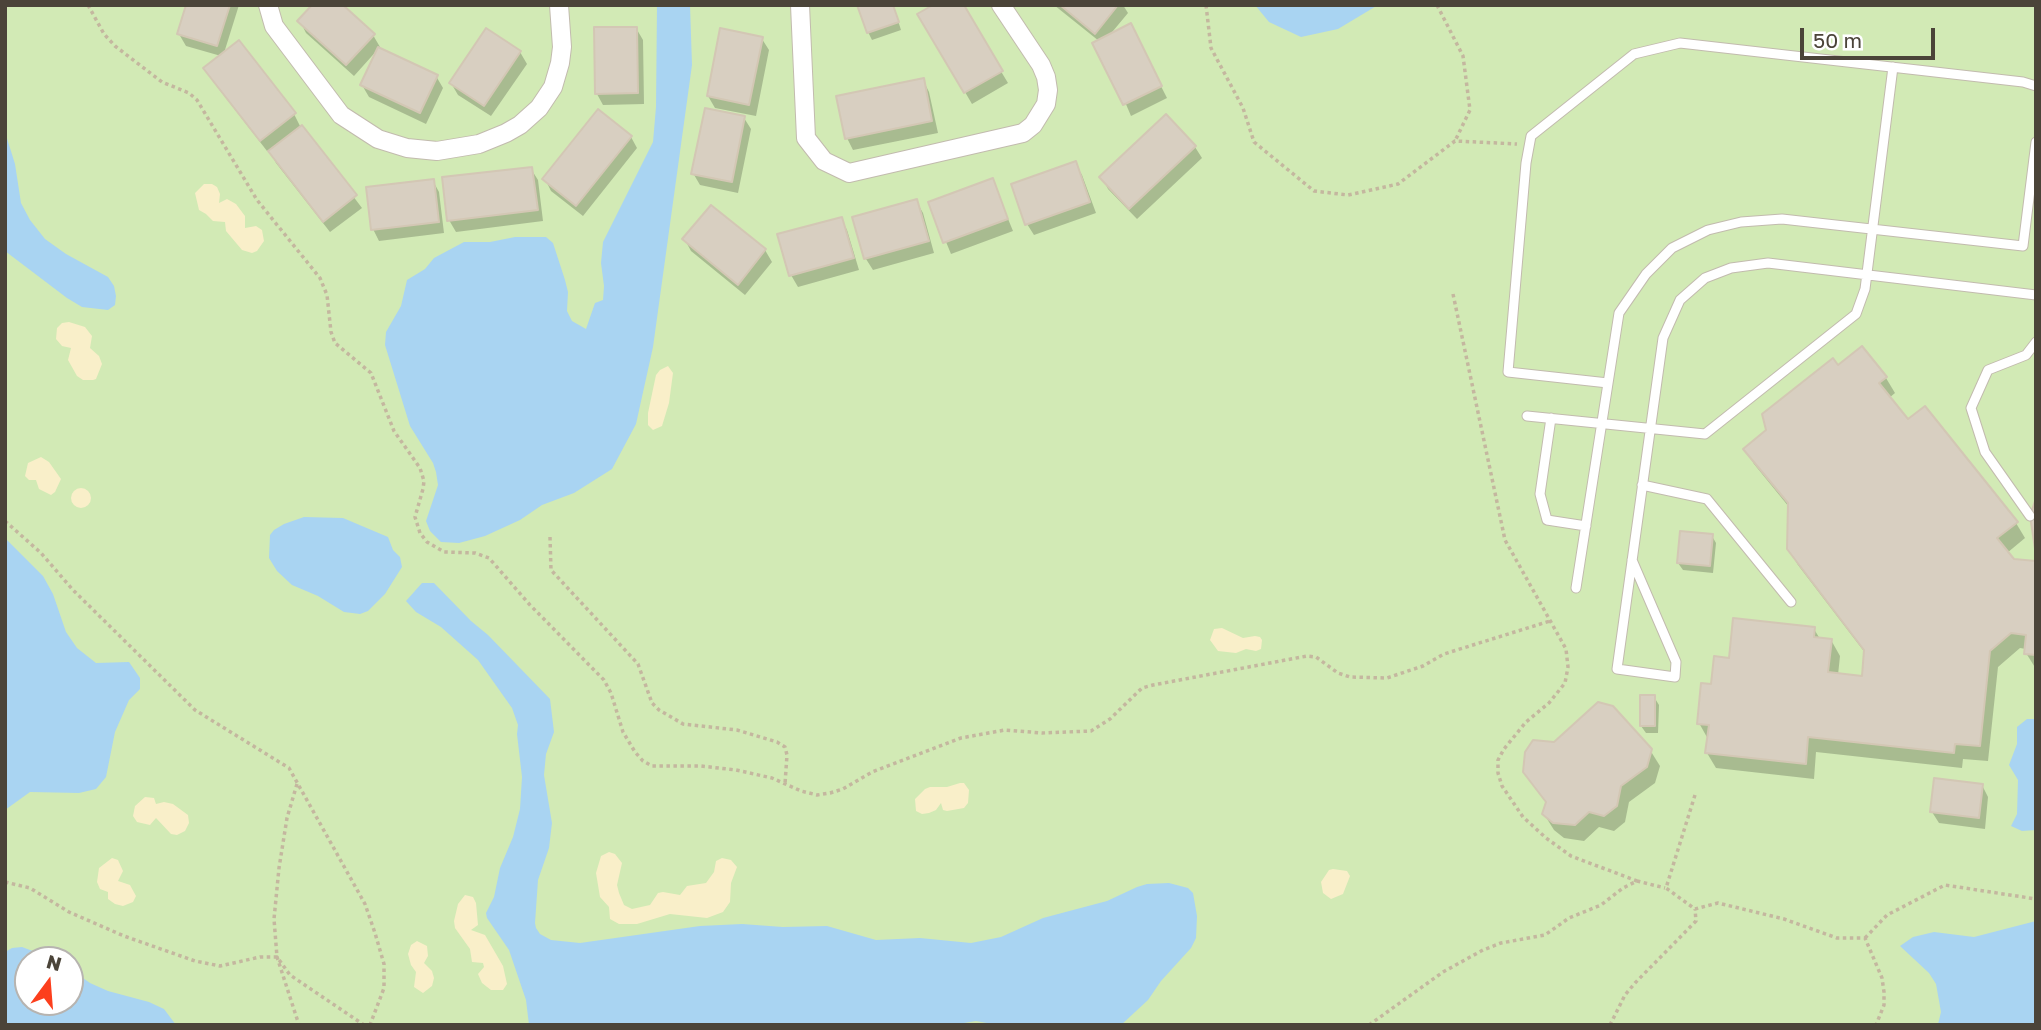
<!DOCTYPE html>
<style>
body{margin:0}
#map{position:relative;width:2041px;height:1030px;overflow:hidden;background:#f6f3ec;font-family:"Golos Text",sans-serif}
canvas{display:block}
.frame{position:absolute;inset:0;border:7px solid #4b4439;pointer-events:none}
.north{position:absolute;left:14px;top:946px;width:70px;height:70px;box-sizing:border-box;background:#fff;border:2px solid #b7b4b0;border-radius:50%;rotate:16deg;font-size:19px;font-weight:700;line-height:28px;text-align:center;color:#4b4439}
.north::after{content:'';display:block;margin:auto;width:24px;height:32px;background:#fc3f1d;clip-path:polygon(50% 0,100% 100%,50% 72%,0 100%)}
.scale{position:absolute;left:1800px;top:28px;width:135px;height:32px;box-sizing:border-box;border:4px solid #4b4439;border-top:0;padding-left:9px;font-size:21px;line-height:24px;white-space:nowrap;color:#4b4439;-webkit-text-stroke:5px #fff;paint-order:stroke}
</style>
<div id="map">
<canvas width="2041" height="1030"></canvas>
<div class="frame"></div>
<div class="north">N</div>
<div class="scale">50 m</div>
</div>
<script>
const ctx = document.querySelector('canvas').getContext('2d');
ctx.lineJoin = 'round';
function paint(path, color) { ctx.fillStyle = color; ctx.fill(path, 'evenodd'); }
const toPath = rows => new Path2D(rows.map(r => 'M' + r).join(''));
function stroke(path, color, width, dash) { ctx.strokeStyle = color; ctx.lineWidth = width; ctx.lineCap = dash ? 'butt' : 'round'; ctx.setLineDash(dash || []); ctx.stroke(path); }
const green = toPath([
 [5,5,2036,5,2036,1025,5,1025],
 [28,960,70,960,70,1002,28,1002]
]);
const sand = toPath([
 [204,184,212,184,217,187,220,194,219,203,227,199,236,204,245,216,245,228,256,226,262,230,264,241,257,251,252,253,242,250,226,231,225,222,213,221,206,214,199,210,195,193],
 [69,322,85,327,92,336,90,348,99,356,102,364,96,379,93,380,83,380,77,376,68,360,71,348,62,346,56,339,57,328,62,323],
 [668,366,673,373,669,403,662,426,653,430,648,425,648,413,656,375,660,370],
 [41,457,49,462,61,479,55,492,51,495,39,489,36,480,29,480,25,476,28,463],
 '71 498a10 10 0 1 1 20 0a10 10 0 1 1-20 0Z',
 [1222,628,1243,638,1255,636,1260,637,1262,640,1261,649,1256,651,1246,649,1236,653,1218,651,1210,640,1214,629],
 [960,783,964,783,969,790,968,803,964,808,947,811,943,810,941,803,936,810,929,813,922,814,916,811,915,799,925,789,930,787,947,787],
 [145,797,154,798,156,804,164,802,173,804,188,815,189,823,185,831,177,835,171,834,156,818,150,825,137,822,133,816,135,806],
 [609,852,615,854,622,863,617,885,619,893,624,905,632,909,650,905,658,893,663,892,680,895,687,886,706,883,714,872,716,861,722,858,731,860,737,867,731,883,730,902,723,912,707,918,670,914,637,924,619,924,610,919,609,907,600,897,596,873,601,856],
 [112,858,118,860,123,871,118,881,130,885,136,896,133,902,123,906,115,904,108,899,108,892,100,889,97,882,99,868],
 [1333,869,1347,871,1350,876,1343,894,1331,899,1323,893,1321,882,1329,870],
 [465,895,473,897,476,903,478,925,471,930,485,935,503,966,507,984,503,990,491,990,482,983,478,974,484,967,483,963,472,962,470,949,455,928,454,921,458,904],
 [417,941,427,946,428,956,424,963,432,971,434,978,432,986,423,993,414,987,416,972,411,965,408,954,411,945]
]);
const water = toPath([
 [657,5,690,5,692,65,653,347,636,424,612,469,574,493,542,505,520,520,485,536,459,543,441,542,430,531,426,521,438,485,436,472,433,463,410,426,385,345,386,332,401,306,407,280,425,269,434,258,464,242,490,242,515,237,546,237,553,243,565,280,568,292,567,311,572,321,586,329,595,303,603,300,604,286,601,263,603,242,653,142,656,107],
 [1255,5,1378,5,1338,29,1301,37,1269,22],
 [5,132,15,164,21,203,30,220,45,239,66,254,108,277,114,286,116,296,115,305,108,310,82,307,67,298,5,251],
 [304,517,343,518,388,537,393,550,400,557,402,567,385,594,368,611,360,614,344,612,318,596,292,585,277,571,269,558,270,535,274,530,284,524],
 [5,538,43,576,53,594,66,632,77,648,96,663,129,662,140,678,140,689,129,700,115,732,106,777,96,789,79,793,30,792,5,810],
 [422,583,434,583,471,621,488,635,550,699,554,732,546,754,544,775,552,823,549,848,538,880,535,923,536,928,540,934,551,940,580,943,700,926,742,924,783,927,827,926,876,940,920,938,971,943,1001,937,1043,918,1107,901,1137,887,1147,884,1169,883,1188,888,1193,893,1197,916,1196,938,1191,948,1161,981,1148,1000,1121,1025,998,1025,976,1021,952,1025,529,1025,526,1000,509,950,487,918,486,913,494,897,500,868,513,837,520,809,522,777,517,734,518,725,512,708,478,660,441,627,416,612,406,601],
 [2027,719,2036,719,2036,830,2022,831,2011,826,2017,814,2018,780,2009,765,2017,744,2017,727],
 [2036,921,2036,1025,1938,1024,1941,1012,1936,984,1929,973,1900,946,1913,937,1934,932,1974,937],
 [22,947,57,960,28,960,28,1002,70,1002,70,969,90,983,108,991,149,1002,164,1009,176,1025,5,1025,5,952,12,948]
]);
const shadow = toPath([
 [188,5,239,5,224,53,294,114,300,126,362,208,330,232,276,163,269,150,267,151,212,80,205,69,221,56,186,46,179,34],
 [893,5,901,30,872,40,868,32],
 [961,5,1008,83,972,104,920,15],
 [1054,5,1123,5,1128,13,1108,37,1136,37,1167,98,1131,116,1099,41],
 [300,21,373,35,380,47,354,76,306,33],
 [636,28,643,40,644,104,603,105,597,94],
 [762,39,769,50,756,116,715,108,708,96],
 [520,52,527,64,491,116,458,95,451,83],
 [436,76,443,88,426,124,369,97,362,85],
 [923,80,929,92,938,133,853,150,847,138],
 [744,118,751,129,738,193,700,185,693,173],
 [631,137,637,148,583,216,551,191,545,179],
 [1195,147,1202,158,1137,219,1108,189,1102,177],
 [1075,163,1082,175,1096,213,1034,235,1027,224],
 [531,169,538,180,543,221,456,232,449,220],
 [992,180,1013,231,951,254,930,203],
 [433,181,439,192,444,233,379,241,373,229],
 [916,201,923,213,934,253,873,270,866,259,854,218],
 [711,207,765,250,772,262,745,295,691,251,685,240],
 [841,219,847,230,859,270,798,287,791,275],
 [1838,367,1886,378,1895,393,1889,398,1908,422,2016,523,2025,538,2007,553,2013,560,2036,562,2036,669,2026,653,2026,649,2020,648,1998,667,1988,761,1963,759,1962,768,1816,752,1814,779,1716,768,1707,753,1708,739,1699,723,1712,686,1731,660,1814,629,1820,639,1831,640,1840,656,1838,675,1863,678,1866,654,1798,565,1788,548,1789,507,1754,464,1745,449],
 [1712,536,1716,543,1713,573,1683,570,1678,563],
 [1654,697,1659,705,1658,733,1646,733,1641,726],
 [1650,750,1660,766,1655,783,1629,802,1625,822,1614,831,1599,827,1584,841,1564,838,1554,830,1544,814,1547,804,1525,771],
 [1982,785,1988,797,1985,829,1939,823,1932,812]
]);
const building = toPath([
 [186,5,230,5,217,46,177,34,186,5],
 [312,5,343,5,375,34,346,65,297,21,312,5],
 [857,5,893,5,899,22,867,33,857,5],
 [933,5,964,5,1003,71,964,93,917,14,933,5],
 [1060,5,1118,5,1095,34,1060,5],
 [1131,23,1162,86,1123,105,1092,43,1131,23],
 [594,27,637,27,638,93,595,94,594,27],
 [486,28,521,51,484,106,449,83,486,28],
 [720,28,763,37,749,105,707,96,720,28],
 [239,40,296,113,260,141,203,68,239,40],
 [378,47,438,75,420,113,360,85,378,47],
 [924,78,932,121,845,139,836,96,924,78],
 [705,108,745,116,732,182,691,174,705,108],
 [598,109,632,136,576,206,542,179,598,109],
 [1166,114,1196,146,1129,209,1099,177,1166,114],
 [302,125,357,195,323,222,268,151,302,125],
 [1076,161,1090,202,1025,225,1011,184,1076,161],
 [532,167,538,210,447,221,442,177,532,167],
 [993,178,1008,219,943,243,928,202,993,178],
 [434,179,439,222,371,230,366,187,434,179],
 [917,199,929,241,864,259,852,217,917,199],
 [711,205,766,249,738,285,682,239,711,205],
 [842,217,854,258,789,276,777,234,842,217],
 [1862,346,1887,377,1879,383,1908,419,1925,406,2018,522,1997,538,2014,559,2036,561,2036,655,2024,654,2026,635,2011,633,1990,651,1980,746,1955,744,1954,753,1808,737,1806,764,1705,753,1709,725,1697,724,1701,683,1711,684,1714,656,1729,658,1733,618,1815,627,1814,637,1832,639,1828,672,1862,676,1864,650,1787,549,1788,503,1743,449,1766,430,1762,414,1833,358,1838,365,1862,346],
 [2036,498,2036,555,2030,516,2036,498],
 [1680,531,1713,534,1710,566,1677,563,1680,531],
 [1640,695,1655,695,1655,726,1640,726,1640,695],
 [1598,702,1613,706,1652,749,1647,767,1621,786,1617,806,1604,816,1589,812,1575,825,1553,823,1542,814,1546,802,1523,772,1525,752,1533,740,1554,742,1598,702],
 [1934,778,1983,784,1979,818,1930,812,1934,778]
]);
const path = toPath([
 [88,5,104,34,115,46,162,82,189,93,197,100,257,200,320,278,327,295,331,332,335,343,371,373,394,431,420,468,424,481,423,489,415,517,420,533,427,542,444,552,475,553,489,558,530,605,604,680,611,693,623,732,635,752,643,761,652,766,701,766,736,770,772,778,801,791,817,795,830,793,843,789,872,772,961,738,1005,730,1042,733,1091,731,1110,719,1142,688,1153,685,1307,656,1316,657,1338,673,1350,677,1387,678,1423,666,1444,654,1550,621],
 [1206,5,1211,48,1243,108,1254,142,1314,191,1348,195,1398,184,1455,141,1517,144],
 [1437,5,1463,56,1470,110,1455,141],
 [1453,294,1505,540,1566,649,1568,667,1565,683,1549,703,1526,722,1504,749,1498,760,1498,773,1502,786,1523,817,1546,838,1571,856,1637,881],
 [5,521,41,553,73,590,195,710,289,768,365,904,375,933,384,964,384,988,370,1025],
 [550,537,551,570,638,664,652,703,659,710,683,724,737,730,777,742,785,747,787,755,785,784],
 [297,784,287,818,279,868,274,919,277,957,299,1025],
 [1695,795,1666,888,1695,909,1718,903,1784,919,1837,938,1865,938,1882,978,1884,992,1884,1005,1876,1025],
 [5,882,30,888,69,912,124,936,195,961,220,966,260,957,277,957,290,975,364,1025],
 [1865,938,1887,915,1945,885,2036,899],
 [1369,1025,1443,972,1483,950,1501,943,1545,935,1569,918,1601,905,1623,888,1637,881,1665,888],
 [1610,1025,1625,995,1635,983,1696,921,1695,909]
]);
const lane = toPath([
 [1608,383,1508,372,1526,163,1531,136,1634,54,1680,43,2023,82,2036,86],
 [1527,416,1705,434,1856,314,1865,289,1893,67],
 [1551,418,1540,494,1547,520,1586,526],
 [1642,485,1707,499,1791,602],
 [2030,516,1985,452,1971,408,1988,370,2026,355,2036,342],
 [1632,560,1676,662,1675,677,1617,669,1663,338,1680,300,1705,278,1731,268,1768,263,2036,295],
 [1576,588,1619,313,1646,274,1672,248,1708,230,1741,222,1782,219,2023,246,2036,142]
]);
const street = toPath([
 [268,5,274,26,341,115,378,139,407,148,437,151,479,144,506,133,520,125,539,108,553,87,560,63,562,47,559,5],
 [800,5,806,138,824,161,849,173,1023,133,1033,125,1046,104,1048,90,1046,77,1041,65,1001,5]
]);
paint(green, '#d2eab5');
paint(sand, '#f9efc9');
paint(water, '#a9d4f2');
paint(shadow, '#0003');
paint(building, '#d8cfc1');
stroke(building, '#d3c7b4', 2);
stroke(lane, '#c2bbae', 11);
stroke(street, '#c2bbae', 20);
stroke(path, '#c4b79f', 3.5, [3.5, 3.5]);
stroke(lane, '#fff', 9);
stroke(street, '#fff', 18);
</script>
